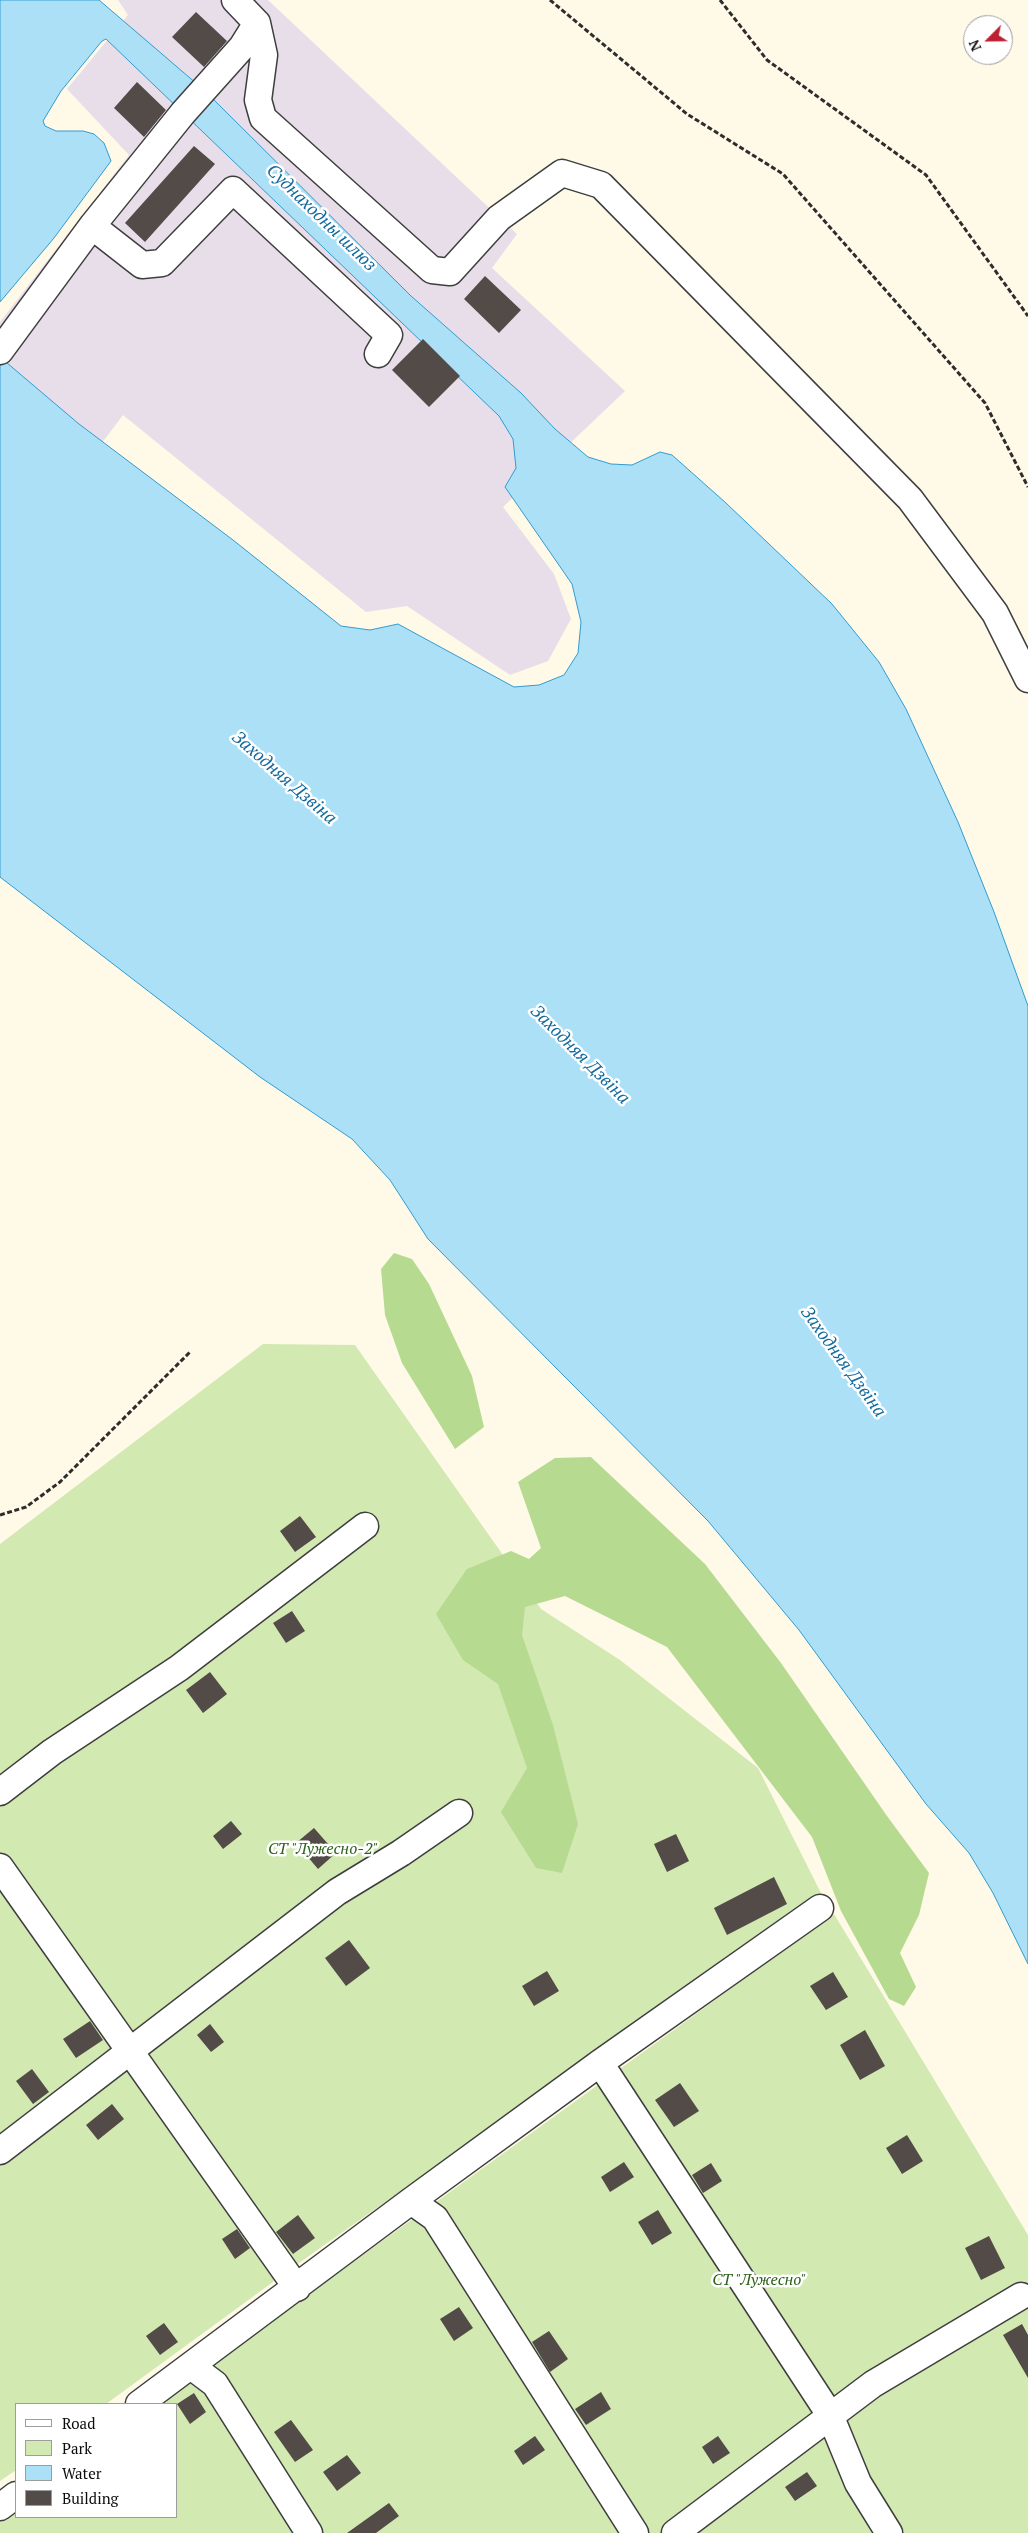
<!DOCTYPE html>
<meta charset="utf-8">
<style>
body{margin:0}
#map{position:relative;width:1028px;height:2533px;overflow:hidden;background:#fff9e8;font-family:"PT Serif",serif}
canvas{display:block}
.legend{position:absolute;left:15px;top:2403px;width:162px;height:115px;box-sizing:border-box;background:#fff;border:1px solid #9d9d9d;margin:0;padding:6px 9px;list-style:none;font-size:15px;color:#0b0b0b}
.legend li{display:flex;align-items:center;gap:10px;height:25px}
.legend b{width:25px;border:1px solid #9d9d9d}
.north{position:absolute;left:963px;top:15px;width:50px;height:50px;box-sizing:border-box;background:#fff;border:1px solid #9d9d9d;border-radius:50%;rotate:247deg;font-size:14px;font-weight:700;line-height:20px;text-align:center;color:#0b0b0b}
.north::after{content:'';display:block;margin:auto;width:18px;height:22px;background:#bc2133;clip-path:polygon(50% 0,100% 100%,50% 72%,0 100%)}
</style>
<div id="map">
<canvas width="1028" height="2533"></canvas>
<ul class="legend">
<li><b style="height:6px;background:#fff"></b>Road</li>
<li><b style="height:14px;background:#d2e9b2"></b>Park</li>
<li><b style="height:14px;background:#ace0f7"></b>Water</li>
<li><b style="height:14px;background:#534b47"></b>Building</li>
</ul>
<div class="north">N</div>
</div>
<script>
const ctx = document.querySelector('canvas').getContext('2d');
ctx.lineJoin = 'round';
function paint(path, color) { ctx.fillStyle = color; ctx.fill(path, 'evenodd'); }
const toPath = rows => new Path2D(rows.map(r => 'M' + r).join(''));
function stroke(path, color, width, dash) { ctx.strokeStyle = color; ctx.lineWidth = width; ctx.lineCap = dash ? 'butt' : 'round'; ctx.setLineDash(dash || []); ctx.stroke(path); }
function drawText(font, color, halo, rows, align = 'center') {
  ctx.font = font + ' "PT Serif",serif'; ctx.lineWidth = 5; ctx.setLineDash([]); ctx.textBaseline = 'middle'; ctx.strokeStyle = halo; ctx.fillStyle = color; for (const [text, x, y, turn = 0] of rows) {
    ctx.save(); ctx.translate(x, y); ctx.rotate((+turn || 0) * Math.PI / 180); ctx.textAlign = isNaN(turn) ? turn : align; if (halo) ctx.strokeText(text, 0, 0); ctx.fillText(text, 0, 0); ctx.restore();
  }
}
const industrial = toPath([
 [118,0,268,0,517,234,492,268,625,391,503,507,554,574,571,619,548,661,510,675,407,606,366,612,123,415,0,578,0,322,129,155,67,89,128,15]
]);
const green = toPath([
 [263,1344,355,1345,541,1609,620,1660,758,1768,821,1893,299,2263,106,2404,16,2404,16,2470,0,2481,0,1544],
 [834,1914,1028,2235,1028,2533,0,2533,0,2518,16,2506,16,2517,176,2517,176,2404,157,2404]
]);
const forest = toPath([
 [394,1253,412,1259,429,1284,472,1376,484,1427,455,1449,402,1363,385,1315,381,1269],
 [591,1457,705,1564,781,1663,887,1816,929,1873,919,1915,900,1953,916,1987,904,2006,889,1999,841,1911,812,1837,667,1647,565,1596,525,1607,522,1635,553,1725,578,1824,562,1873,536,1868,501,1812,527,1768,498,1684,463,1660,436,1614,467,1569,511,1551,529,1559,541,1548,518,1482,555,1458]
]);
const water = toPath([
 [0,0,99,0,204,90,411,296,521,393,555,429,588,457,611,464,632,465,660,452,672,455,726,503,832,604,879,662,906,709,958,822,994,912,1028,1006,1028,1964,993,1893,969,1853,926,1804,799,1630,708,1521,428,1239,390,1180,352,1139,260,1077,0,877,0,357,79,424,233,540,341,626,370,630,398,624,514,687,539,685,564,675,578,653,581,622,572,584,505,487,516,468,513,439,499,416,106,39,102,41,61,91,43,121,45,126,56,131,83,131,94,134,104,143,111,161,54,238,0,302,0,0]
]);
const building = toPath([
 [196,12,227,41,204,67,172,37],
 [137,82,166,110,144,137,114,108],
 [194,146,215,164,145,242,125,223],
 [485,276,521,310,499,333,464,299],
 [423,339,460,376,429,407,392,370],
 [300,1516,316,1537,295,1552,280,1531],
 [292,1611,305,1631,286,1643,273,1623],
 [210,1672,227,1694,203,1713,186,1690],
 [231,1821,242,1834,223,1849,213,1836],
 [314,1828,336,1853,318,1869,296,1843],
 [676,1834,689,1861,667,1872,654,1844],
 [774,1877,787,1904,727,1935,714,1908],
 [349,1940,370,1968,346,1986,325,1958],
 [547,1971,559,1991,534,2006,522,1986],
 [833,1972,848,1997,826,2010,810,1986],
 [90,2021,103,2040,76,2058,63,2039],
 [210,2024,224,2042,211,2052,197,2035],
 [865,2030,885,2066,860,2080,840,2045],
 [32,2069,49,2092,33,2104,16,2081],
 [680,2083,699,2111,674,2127,655,2100],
 [112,2104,124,2119,98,2140,86,2125],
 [907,2135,923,2161,902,2174,886,2148],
 [624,2162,634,2177,610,2192,601,2177],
 [711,2163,722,2181,703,2193,692,2175],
 [658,2210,672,2233,652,2245,638,2222],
 [298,2215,315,2238,293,2254,276,2232],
 [237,2229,250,2248,235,2259,222,2239],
 [989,2236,1005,2268,981,2280,965,2248],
 [459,2307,473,2328,454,2341,440,2319],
 [164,2323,178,2342,160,2355,146,2336],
 [1022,2324,1028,2335,1028,2378,1003,2335],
 [549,2331,568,2359,550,2372,532,2342],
 [601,2392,611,2409,586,2425,575,2409],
 [194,2393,206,2412,190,2424,177,2404],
 [291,2420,313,2450,295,2462,274,2432],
 [535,2436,545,2450,523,2465,514,2451],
 [718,2436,730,2453,713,2464,702,2447],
 [347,2455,361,2473,337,2491,323,2472],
 [807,2472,817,2486,795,2501,785,2487],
 [389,2503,399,2516,376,2533,347,2533]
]);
const path = toPath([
 [550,0,687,114,783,174,985,403,1028,487],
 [720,0,767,60,926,175,1028,316],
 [0,1515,26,1507,60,1482,190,1352]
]);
const minor = toPath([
 [257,23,264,55,258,100,263,118,432,270,450,272,499,218,562,173,601,185,910,499,995,613,1028,679],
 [92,226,142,265,162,263,233,190,389,335,378,354],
 [0,351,92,226,183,113,242,47,257,23,235,0],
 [0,1792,52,1752,179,1668,365,1526],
 [0,1867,297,2288],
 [600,2063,830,2415,858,2483,889,2533],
 [0,2151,337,1892,401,1853,459,1813],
 [411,2201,435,2218,635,2533],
 [191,2366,215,2384,309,2533],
 [139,2404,411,2201,600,2063,820,1908],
 [0,2507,16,2495],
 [675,2533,873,2384,1021,2296]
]);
const parkNames = [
 ["СТ \"Лужесно-2\"",323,1849],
 ["СТ \"Лужесно\"",759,2280]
];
const waterNames = [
 ["Суднаходны шлюз",321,218,44],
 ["Заходняя Дзвіна",284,778,41],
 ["Заходняя Дзвіна",580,1055,45],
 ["Заходняя Дзвіна",843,1362,54]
];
paint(industrial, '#e8deea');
paint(green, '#d2e9b2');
paint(forest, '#b7da91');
paint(water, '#ace0f7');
stroke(water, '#329bcf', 1);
paint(building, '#534b47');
stroke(minor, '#3e3e3e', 29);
stroke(path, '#2d2d2d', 3, [5, 2.5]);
stroke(minor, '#fff', 26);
drawText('italic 16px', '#2e621b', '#fff', parkNames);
drawText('italic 18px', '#136a9d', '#fff', waterNames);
</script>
